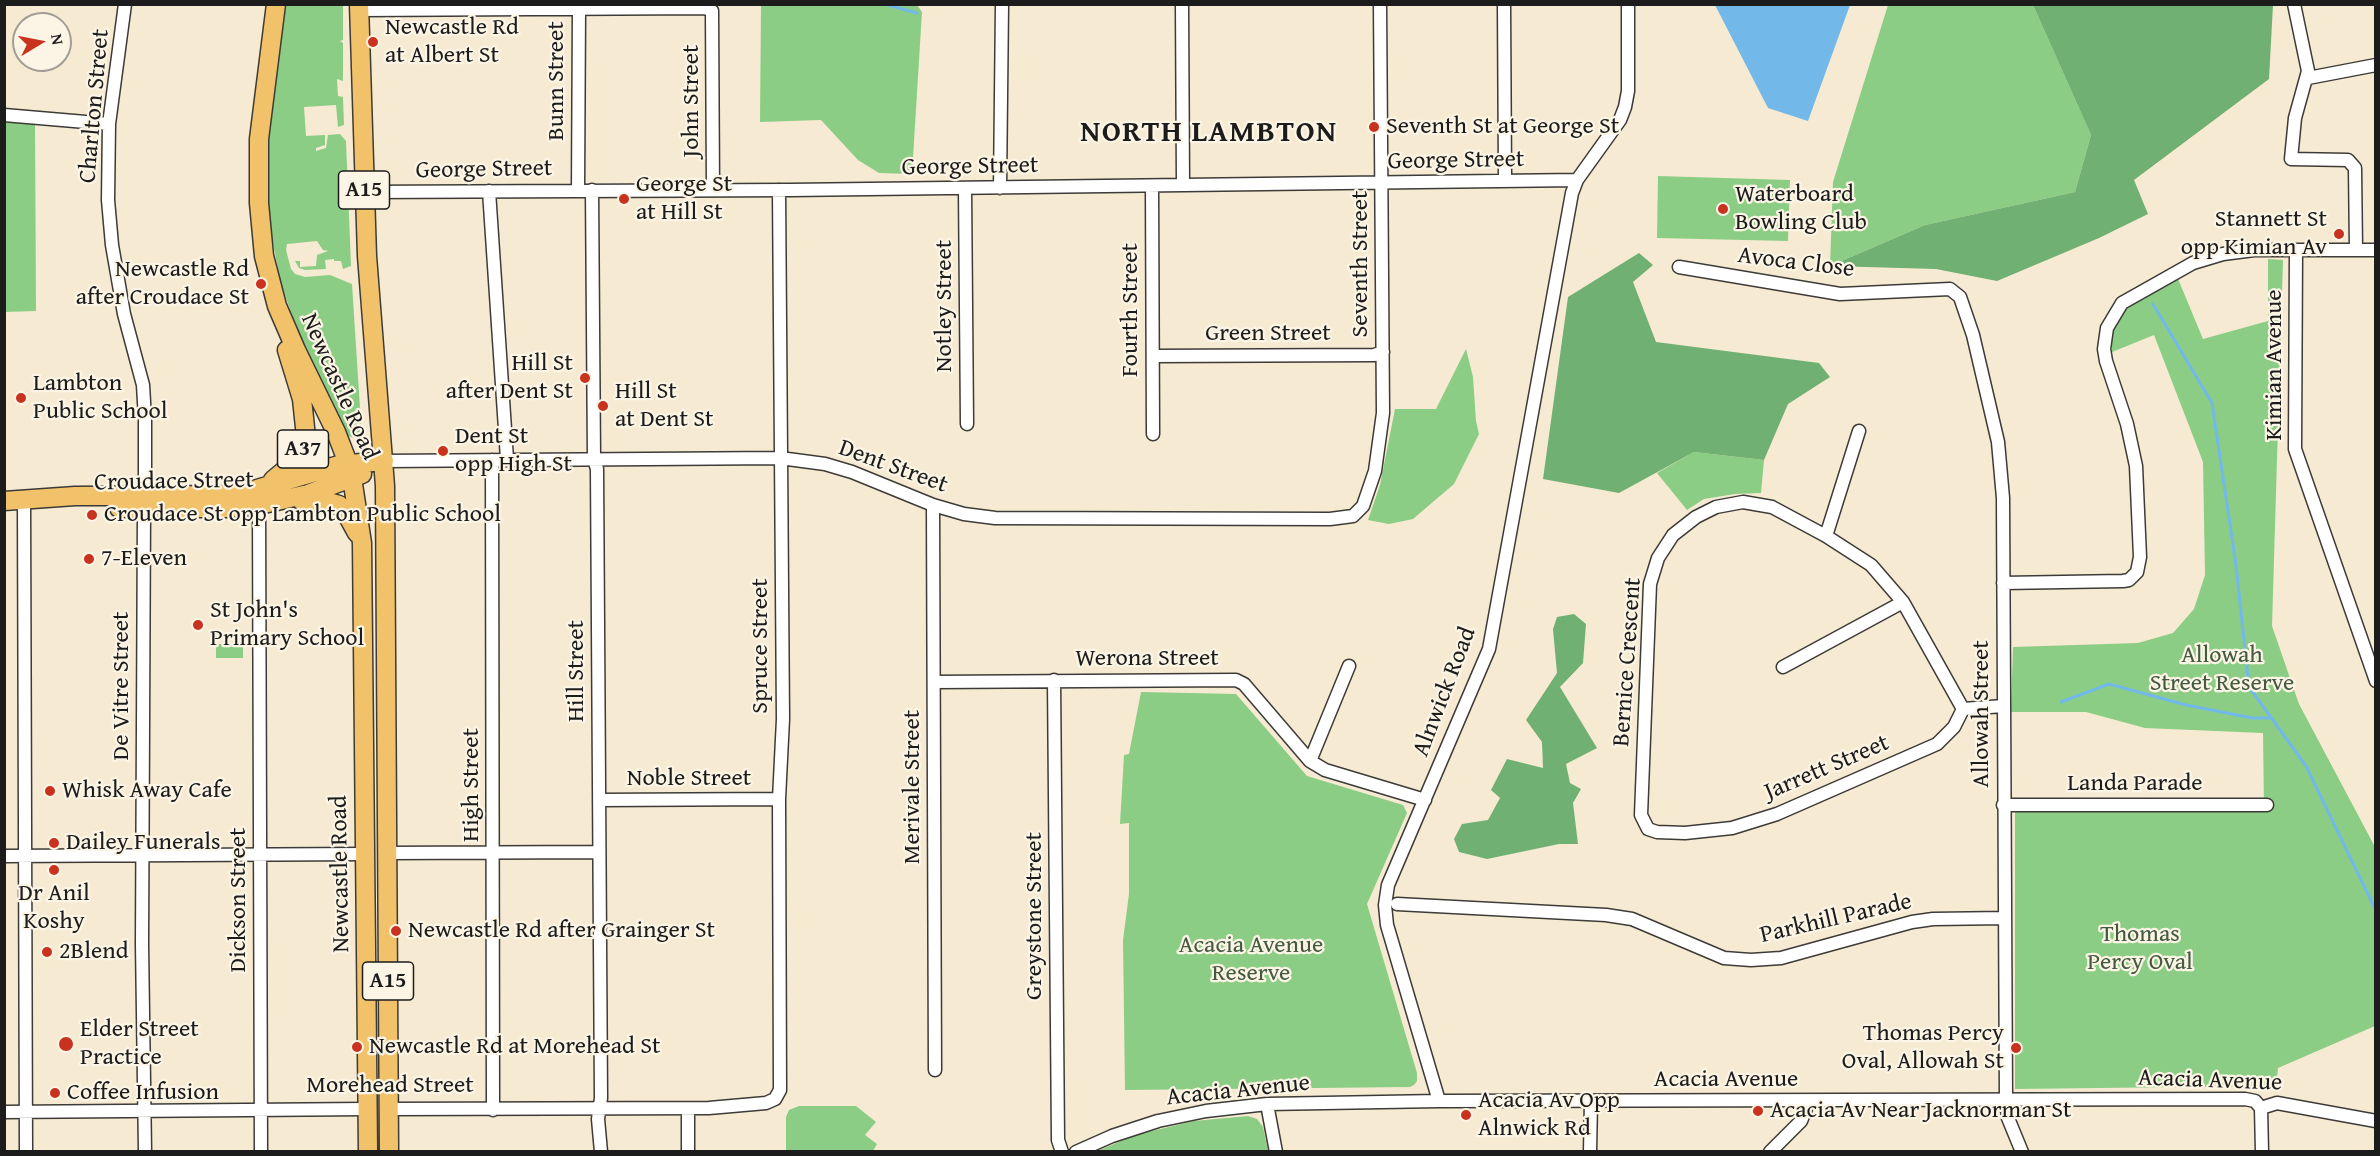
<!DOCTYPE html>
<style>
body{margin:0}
#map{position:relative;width:2380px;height:1156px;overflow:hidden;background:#f6ead2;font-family:"Gentium Book Plus",serif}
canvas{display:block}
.frame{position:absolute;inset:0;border:6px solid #1c1c1c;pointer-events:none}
.north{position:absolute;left:12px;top:12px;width:60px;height:60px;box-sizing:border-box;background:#fcf5e5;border:2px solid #a29e95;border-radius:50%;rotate:80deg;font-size:16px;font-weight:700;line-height:24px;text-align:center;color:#1c1c1c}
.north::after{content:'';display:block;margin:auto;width:21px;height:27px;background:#c8321e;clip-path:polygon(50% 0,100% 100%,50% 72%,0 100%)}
</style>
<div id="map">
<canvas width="2380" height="1156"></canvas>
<div class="frame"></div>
<div class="north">N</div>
</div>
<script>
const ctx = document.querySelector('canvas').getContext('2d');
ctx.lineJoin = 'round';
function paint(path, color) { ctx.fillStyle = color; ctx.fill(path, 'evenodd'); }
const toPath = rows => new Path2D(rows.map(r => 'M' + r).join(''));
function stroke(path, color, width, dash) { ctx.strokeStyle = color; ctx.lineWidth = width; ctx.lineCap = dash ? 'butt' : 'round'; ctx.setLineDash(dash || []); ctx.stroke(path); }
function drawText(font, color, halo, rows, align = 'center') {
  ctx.font = font + ' "Gentium Book Plus",serif'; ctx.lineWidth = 4.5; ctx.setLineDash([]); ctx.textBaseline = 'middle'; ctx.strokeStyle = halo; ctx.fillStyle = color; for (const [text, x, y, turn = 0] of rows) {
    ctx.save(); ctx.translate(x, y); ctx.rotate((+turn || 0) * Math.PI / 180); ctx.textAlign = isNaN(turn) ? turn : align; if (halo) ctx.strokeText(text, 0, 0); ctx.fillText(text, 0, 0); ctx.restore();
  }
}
const green = toPath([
 [285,5,343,5,343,40,340,41,343,43,343,81,337,79,338,96,343,97,344,125,338,127,336,105,304,107,306,136,325,135,325,145,316,148,316,151,326,148,328,135,340,134,346,141,351,266,343,269,341,261,334,261,334,259,325,260,326,269,305,270,299,268,295,261,300,261,300,267,316,266,317,255,328,251,323,250,317,241,287,244,286,250,291,269,295,274,305,277,330,275,352,284,362,439,347,436,306,357,280,280,267,211,268,135],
 [761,5,917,5,922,12,912,174,879,173,858,160,821,120,760,122],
 [1888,5,2033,5,2091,135,2075,192,1925,225,1830,266,1833,182],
 [4,120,35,123,36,311,5,312],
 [1658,176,1790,180,1788,241,1657,238],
 [2268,259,2283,260,2272,626,2299,704,2375,847,2375,1026,2278,1068,2276,1089,2266,1086,2015,1089,2015,811,2264,809,2263,733,2145,728,2086,712,2011,712,2013,647,2138,643,2173,633,2194,609,2205,575,2203,462,2154,335,2112,352,2112,321,2130,300,2176,274,2203,339,2268,321],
 [1466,349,1473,377,1476,421,1479,434,1454,484,1413,519,1389,524,1368,520,1380,485,1395,409,1436,409],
 [1694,452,1764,460,1761,493,1735,494,1704,499,1687,510,1657,473],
 [216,644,243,644,243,658,216,658],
 [1141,692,1236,694,1307,776,1403,805,1407,813,1367,904,1417,1073,1417,1081,1414,1085,1410,1087,1125,1090,1123,940,1129,894,1129,823,1120,824,1124,755,1129,754],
 [799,1106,856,1106,876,1122,865,1135,877,1144,873,1151,786,1151,786,1117,789,1110],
 [1248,1116,1257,1119,1263,1127,1268,1151,1095,1152,1135,1135,1194,1121]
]);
const forest = toPath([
 [2033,5,2273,5,2269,79,2134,180,2148,214,2099,238,1997,281,1936,269,1830,266,1925,225,2075,192,2091,135],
 [1639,253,1653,265,1633,282,1656,342,1819,363,1830,377,1788,404,1764,460,1694,452,1619,493,1543,479,1568,297],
 [1574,614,1586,624,1583,663,1560,687,1597,748,1566,764,1570,783,1581,789,1573,803,1578,844,1559,844,1487,859,1459,852,1454,839,1462,824,1488,820,1500,798,1491,790,1507,759,1543,768,1542,742,1526,720,1557,673,1553,629,1557,617]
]);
const water = toPath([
 [1715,5,1850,5,1808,121,1768,108]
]);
const stream = toPath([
 [884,4,917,13],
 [2153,304,2212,403,2236,565,2249,687,2306,766,2376,911],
 [2061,702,2109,684,2186,705,2252,718,2271,718]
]);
const minor = toPath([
 [125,4,109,124,108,200,112,245,124,314,143,385,145,419,145,496],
 [1182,4,1183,185],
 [1504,4,1505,180],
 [2294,4,2308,71,2295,118,2291,159,2348,160,2355,168,2356,250],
 [359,10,705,8,712,11,713,190],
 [2308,78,2376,65],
 [4,115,109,124],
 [1152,186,1153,434],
 [965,188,967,424],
 [1000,188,1002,4],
 [578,190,579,9],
 [592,190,594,459,597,469,601,1098,598,1119,601,1152],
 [489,191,507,459],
 [364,192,790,190,1577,180],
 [2296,250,2295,449,2376,681],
 [1679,267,1840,294,1950,289,1960,297,1973,335,1998,442,2003,498,2006,1100,2008,1118,2022,1152],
 [1153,356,1374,355,1383,352],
 [492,460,493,1110],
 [384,461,780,458,825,464,852,472,933,505,964,514,995,518,1330,519,1353,516,1363,506,1375,471,1383,413,1380,4],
 [24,501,26,1152],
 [259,505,261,1152],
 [933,505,935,1070],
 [144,509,142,944,145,1152],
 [1826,536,1859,431],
 [2003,583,2123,581,2129,580,2137,572,2140,557,2136,466,2127,424,2106,361,2104,349,2107,328,2122,303,2193,263,2223,254,2254,250,2376,250],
 [1783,667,1903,602],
 [1054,680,1058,1140,1062,1152],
 [934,682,1236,680,1244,684,1310,761,1325,770,1425,800],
 [1963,709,1903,602,1871,565,1826,536,1772,507,1743,502,1716,507,1696,517,1673,535,1658,558,1650,584,1641,815,1648,829,1657,832,1685,833,1732,828,1777,814,1937,744,1954,727,1963,709,2003,706],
 [1310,761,1349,666],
 [599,800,779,799],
 [2003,805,2267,805],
 [387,853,599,852],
 [4,856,365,854],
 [1397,904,1606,915,1632,919,1724,958,1751,960,1781,958,1912,922,1933,919,2005,918],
 [1439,1101,1387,925,1385,905,1388,885,1489,649,1572,193,1577,180,1620,120,1625,107,1628,91,1628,4],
 [1267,1104,1276,1152],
 [2261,1108,2277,1103,2376,1121],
 [389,1109,709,1108,766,1103,775,1099,780,1090,779,799,783,719,779,190],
 [688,1109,688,1152],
 [4,1112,367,1109],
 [1076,1152,1112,1136,1158,1121,1206,1111,1267,1104,1439,1101,2245,1099,2255,1101,2261,1108,2262,1152],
 [1590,1152,1591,1101],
 [1770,1152,1801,1121,1809,1101]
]);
const highway = toPath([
 [276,4,259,139,259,203,264,256,277,306,296,350,336,432,351,471,362,543,368,1152],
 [359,4,367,256,385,486,389,1152],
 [273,480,296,461,304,448,306,437,302,399,287,350],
 [4,501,75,496,227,495,257,489,339,465,384,461],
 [302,501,325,501,339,505,346,513,357,533],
 [119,508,227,508,259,505,308,494,362,474]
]);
const markers = [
 [373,42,6,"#c8321e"],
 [1374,127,6,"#c8321e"],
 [624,199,6,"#c8321e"],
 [1723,209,6,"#c8321e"],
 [2339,234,6,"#c8321e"],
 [261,284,6,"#c8321e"],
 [585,378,6,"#c8321e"],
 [21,398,6,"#c8321e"],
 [603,406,6,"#c8321e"],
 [443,451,6,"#c8321e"],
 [92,515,6,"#c8321e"],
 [89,559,6,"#c8321e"],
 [198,625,6,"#c8321e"],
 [50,791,6,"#c8321e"],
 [54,843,6,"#c8321e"],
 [54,870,6,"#c8321e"],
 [396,931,6,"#c8321e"],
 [47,952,6,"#c8321e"],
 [66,1044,8,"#c8321e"],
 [357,1047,6,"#c8321e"],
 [2016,1048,6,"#c8321e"],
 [55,1093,6,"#c8321e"],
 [1758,1111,6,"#c8321e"],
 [1466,1115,6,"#c8321e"]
];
const shields = [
 [364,190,51],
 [303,449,51],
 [388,981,51]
];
const shieldNames = [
 ["A15",364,190],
 ["A37",303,449],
 ["A15",388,981]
];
const poiNames = [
 ["Newcastle Rd",385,28],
 ["at Albert St",385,56],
 ["Seventh St at George St",1386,127],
 ["George St",636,185],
 ["at Hill St",636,213],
 ["Waterboard",1735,195],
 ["Bowling Club",1735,223],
 ["Stannett St",2327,220,"right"],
 ["opp Kimian Av",2327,248,"right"],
 ["Newcastle Rd",249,270,"right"],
 ["after Croudace St",249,298,"right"],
 ["Hill St",573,364,"right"],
 ["after Dent St",573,392,"right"],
 ["Lambton",33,384],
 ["Public School",33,412],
 ["Hill St",615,392],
 ["at Dent St",615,420],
 ["Dent St",455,437],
 ["opp High St",455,465],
 ["Croudace St opp Lambton Public School",104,515],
 ["7-Eleven",101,559],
 ["St John's",210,611],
 ["Primary School",210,639],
 ["Whisk Away Cafe",62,791],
 ["Dailey Funerals",66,843],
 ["Dr Anil",54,894,"center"],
 ["Koshy",54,922,"center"],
 ["Newcastle Rd after Grainger St",408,931],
 ["2Blend",59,952],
 ["Elder Street",80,1030],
 ["Practice",80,1058],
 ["Thomas Percy",2004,1034,"right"],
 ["Oval, Allowah St",2004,1062,"right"],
 ["Newcastle Rd at Morehead St",369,1047],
 ["Coffee Infusion",67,1093],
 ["Acacia Av Opp",1478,1101],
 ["Alnwick Rd",1478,1129],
 ["Acacia Av Near Jacknorman St",1770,1111]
];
const streetNames = [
 ["Bunn Street",557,81,-90],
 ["John Street",692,101,-90],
 ["Charlton Street",95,106,-85],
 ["George Street",1456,161,-1],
 ["George Street",970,167,-1],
 ["George Street",484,170,-1],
 ["Avoca Close",1796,263,7],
 ["Seventh Street",1361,264,-90],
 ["Notley Street",945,306,-90],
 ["Fourth Street",1131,310,-90],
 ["Green Street",1268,334],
 ["Kimian Avenue",2275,365,-90],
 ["Newcastle Road",339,387,66],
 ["Dent Street",893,467,20],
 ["Croudace Street",174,482,-1],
 ["Spruce Street",761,646,-90],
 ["Werona Street",1147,659],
 ["Bernice Crescent",1628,662,-86],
 ["Hill Street",577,671,-90],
 ["De Vitre Street",122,686,-90],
 ["Alnwick Road",1445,692,-69],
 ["Allowah Street",1982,714,-90],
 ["Jarrett Street",1827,768,-23],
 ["Noble Street",689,779],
 ["Landa Parade",2135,784],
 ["High Street",472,785,-90],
 ["Merivale Street",913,787,-90],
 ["Newcastle Road",341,874,-91],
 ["Dickson Street",239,900,-90],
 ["Greystone Street",1035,916,-90],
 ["Parkhill Parade",1836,919,-13],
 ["Acacia Avenue",1726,1080],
 ["Acacia Avenue",2210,1081,2],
 ["Morehead Street",390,1086],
 ["Acacia Avenue",1238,1091,-6]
];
const parkNames = [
 ["Allowah",2222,656],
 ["Street Reserve",2222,684],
 ["Thomas",2140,935],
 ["Percy Oval",2140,963],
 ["Acacia Avenue",1251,946],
 ["Reserve",1251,974]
];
const districtNames = [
 ["NORTH LAMBTON",1209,133]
];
paint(green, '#8bcd85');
paint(forest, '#70b072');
paint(water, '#72b9ea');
stroke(stream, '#72b9ea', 3);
stroke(minor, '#3d3b37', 15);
stroke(highway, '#3d3b37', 21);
stroke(minor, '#fff', 12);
stroke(highway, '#f2c26a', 18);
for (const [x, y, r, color] of markers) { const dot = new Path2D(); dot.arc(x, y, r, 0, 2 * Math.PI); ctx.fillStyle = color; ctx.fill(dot); stroke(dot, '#fcf5e5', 2); }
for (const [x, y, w] of shields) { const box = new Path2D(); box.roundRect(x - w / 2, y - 19, w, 38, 4.5); ctx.fillStyle = '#fcf5e5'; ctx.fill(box); stroke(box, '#1c1c1c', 1.5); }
drawText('bold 22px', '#1c1c1c', null, shieldNames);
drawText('24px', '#1c1c1c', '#fcf5e5', poiNames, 'left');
drawText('24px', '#1c1c1c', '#fcf5e5', streetNames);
drawText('24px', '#435a41', '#fcf5e5', parkNames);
ctx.letterSpacing = '1.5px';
drawText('bold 30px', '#1c1c1c', '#fcf5e5', districtNames);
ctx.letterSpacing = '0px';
</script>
